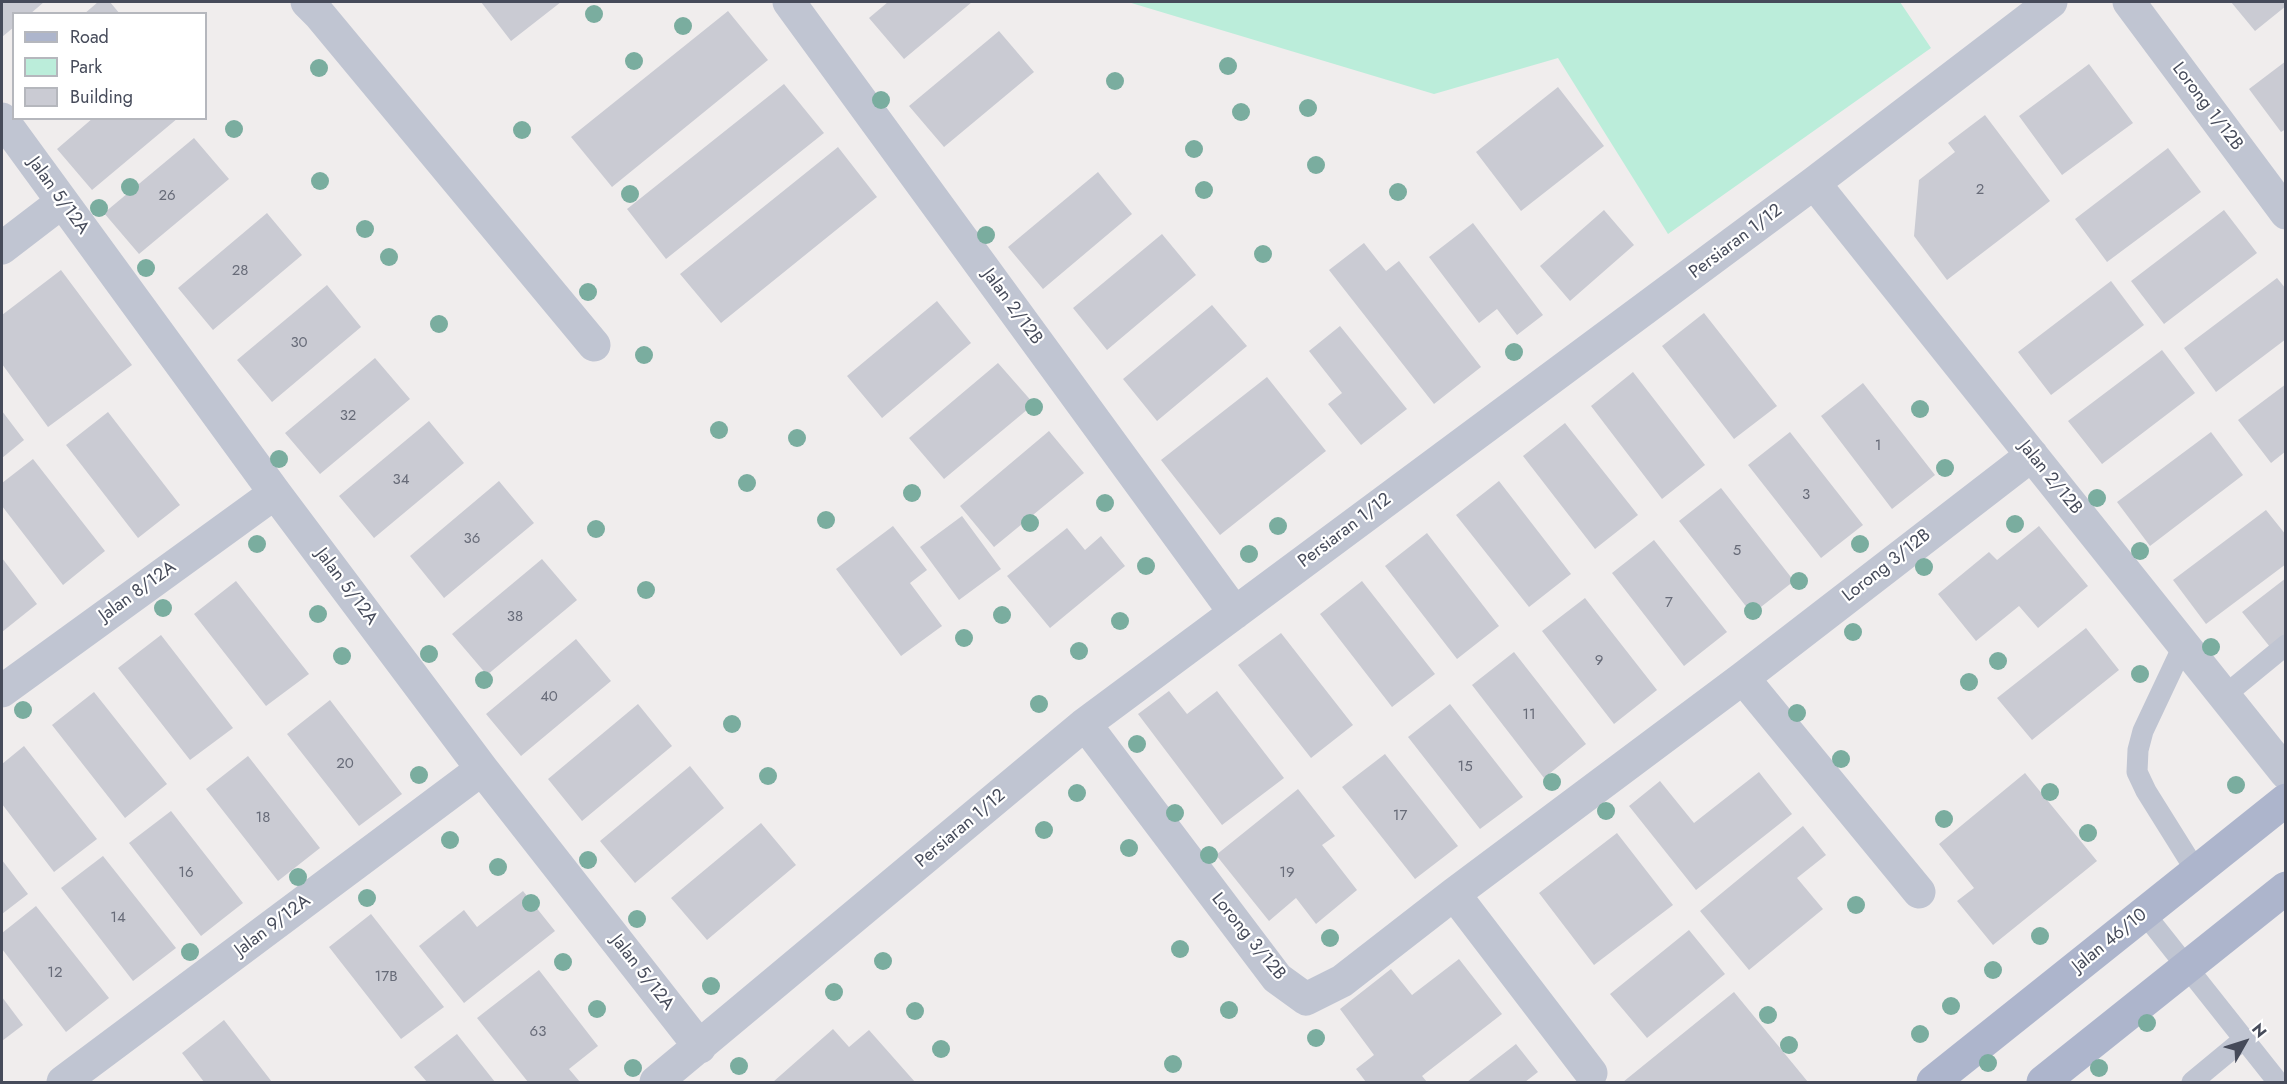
<!DOCTYPE html>
<style>
body{margin:0}
#map{position:relative;width:2287px;height:1084px;overflow:hidden;background:#f0eded;font-family:Jost,sans-serif}
canvas{display:block}
.frame{position:absolute;inset:0;border:3px solid #464b5a;pointer-events:none}
.legend{position:absolute;left:12px;top:12px;width:195px;height:108px;box-sizing:border-box;background:#fff;border:2px solid #b5b7bd;margin:0;padding:8px 10px;list-style:none;font-size:18px;color:#464b5a}
.legend li{display:flex;align-items:center;gap:12px;height:30px}
.legend b{width:30px;border:2px solid #b5b7bd}
.north{position:absolute;left:2215px;top:1012px;width:60px;height:60px;-webkit-text-stroke:4px #fff;paint-order:stroke;rotate:51deg;font-size:16px;font-weight:700;line-height:24px;text-align:center;color:#464b5a}
.north::after{content:'';display:block;margin:auto;width:21px;height:27px;background:#464b5a;clip-path:polygon(50% 0,100% 100%,50% 72%,0 100%)}
</style>
<div id="map">
<canvas width="2287" height="1084"></canvas>
<div class="frame"></div>
<ul class="legend">
<li><b style="height:8px;background:#adb5cc"></b>Road</li>
<li><b style="height:16px;background:#bbedda"></b>Park</li>
<li><b style="height:16px;background:#cacbd3"></b>Building</li>
</ul>
<div class="north">N</div>
</div>
<script>
const ctx = document.querySelector('canvas').getContext('2d');
ctx.lineJoin = 'round';
function paint(path, color) { ctx.fillStyle = color; ctx.fill(path, 'evenodd'); }
const toPath = rows => new Path2D(rows.map(r => 'M' + r).join(''));
function stroke(path, color, width, dash) { ctx.strokeStyle = color; ctx.lineWidth = width; ctx.lineCap = dash ? 'butt' : 'round'; ctx.setLineDash(dash || []); ctx.stroke(path); }
function drawText(font, color, halo, rows, align = 'center') {
  ctx.font = font + ' Jost,sans-serif'; ctx.lineWidth = 4.5; ctx.setLineDash([]); ctx.textBaseline = 'middle'; ctx.strokeStyle = halo; ctx.fillStyle = color; for (const [text, x, y, turn = 0] of rows) {
    ctx.save(); ctx.translate(x, y); ctx.rotate((+turn || 0) * Math.PI / 180); ctx.textAlign = isNaN(turn) ? turn : align; if (halo) ctx.strokeText(text, 0, 0); ctx.fillText(text, 0, 0); ctx.restore();
  }
}
const green = toPath([
 [1128,2,1900,2,1931,48,1668,234,1558,58,1434,94]
]);
const building = toPath([
 [2,2,44,2,30,14,14,14,14,27,2,37],
 [98,2,110,2,120,14,84,14],
 [481,2,561,2,511,41],
 [888,2,972,2,904,59,869,18],
 [2231,2,2286,2,2286,6,2255,31],
 [728,11,768,60,612,187,571,137],
 [999,31,1034,72,944,147,909,106],
 [2286,61,2286,129,2281,132,2249,89],
 [2089,64,2133,123,2062,175,2019,116],
 [784,84,824,133,666,259,627,209],
 [1558,87,1604,146,1521,211,1476,152],
 [1985,115,2050,201,1947,280,1914,236,1919,180,1955,152,1948,143],
 [93,118,178,118,92,190,57,149],
 [194,138,229,179,139,254,104,213],
 [838,147,877,197,721,323,680,274],
 [2168,148,2201,192,2107,262,2075,219],
 [1098,172,1132,214,1043,289,1008,247],
 [1604,210,1634,245,1570,301,1540,266],
 [2224,210,2257,253,2164,324,2131,281],
 [267,213,302,255,213,330,178,288],
 [1473,223,1543,315,1517,335,1497,309,1479,323,1429,257],
 [1162,234,1196,275,1107,350,1073,308],
 [1364,243,1386,271,1399,261,1481,367,1434,404,1329,270],
 [61,270,132,365,48,427,2,364,2,315],
 [2277,278,2286,289,2286,339,2216,392,2184,348],
 [2111,281,2144,325,2051,395,2018,352],
 [327,285,361,327,272,402,237,360],
 [937,301,971,343,882,418,847,376],
 [1212,305,1247,346,1157,421,1123,379],
 [1704,313,1777,406,1734,439,1662,346],
 [1340,326,1407,409,1361,445,1328,404,1342,393,1309,351],
 [2162,350,2195,393,2102,464,2068,421],
 [375,358,410,399,320,474,285,433],
 [998,363,1034,404,944,479,909,438],
 [1633,372,1705,465,1662,499,1591,406],
 [1267,377,1326,451,1220,535,1161,460],
 [1863,383,1935,475,1892,509,1821,416],
 [2286,384,2286,451,2271,463,2238,420],
 [2,411,24,440,2,458],
 [108,412,180,505,138,538,66,445],
 [429,421,464,463,374,538,339,496],
 [1565,423,1638,515,1595,549,1523,456],
 [1049,431,1084,473,994,547,960,506],
 [1790,432,1863,525,1821,558,1748,465],
 [2211,432,2243,475,2150,546,2117,502],
 [33,459,105,551,63,585,2,506,2,483],
 [499,481,534,523,444,598,410,556],
 [1499,481,1571,574,1529,607,1456,515],
 [1721,488,1794,581,1752,614,1679,521],
 [2266,510,2286,535,2286,564,2206,624,2173,580],
 [962,516,1001,569,959,600,920,547],
 [893,526,927,570,910,583,942,626,901,656,836,569],
 [2039,526,2088,586,2038,628,2019,606,1976,641,1938,594,1989,552,1997,560],
 [1067,528,1085,550,1101,536,1125,566,1050,628,1007,576],
 [1427,533,1499,626,1457,659,1385,566],
 [1654,540,1727,632,1684,666,1612,573],
 [2,558,37,604,2,632],
 [542,559,577,600,487,675,452,634],
 [2286,578,2286,643,2274,652,2242,612],
 [236,581,309,674,266,706,194,614],
 [1362,581,1435,674,1392,707,1320,614],
 [1585,598,1657,690,1614,724,1542,631],
 [2086,628,2119,670,2032,740,1997,698],
 [1281,633,1353,725,1311,758,1238,665],
 [161,635,233,728,190,760,118,668],
 [576,639,611,681,521,756,486,714],
 [1514,652,1586,744,1544,778,1472,685],
 [1169,691,1187,714,1217,691,1284,778,1222,825,1138,714],
 [94,692,167,784,125,818,52,725],
 [330,700,402,794,359,826,287,734],
 [638,704,672,746,582,821,548,779],
 [1450,704,1523,797,1480,829,1408,737],
 [24,746,97,839,54,872,2,804,2,764],
 [1385,754,1458,846,1415,879,1342,787],
 [248,756,320,848,278,881,206,789],
 [690,766,724,808,635,883,600,841],
 [1759,772,1792,814,1696,890,1629,806,1660,781,1694,823],
 [2025,773,2097,861,1993,945,1957,901,1974,888,1939,844],
 [1298,789,1335,836,1322,845,1357,890,1316,924,1296,898,1269,921,1216,855],
 [171,811,243,903,201,936,129,843],
 [761,823,796,865,707,940,671,898],
 [1803,826,1826,855,1797,878,1823,909,1749,970,1700,911],
 [1617,833,1673,905,1594,965,1539,893],
 [103,856,176,948,133,981,61,888],
 [2,860,28,894,2,914],
 [523,891,555,931,464,1003,419,946,464,910,477,927],
 [36,906,109,998,66,1032,2,949,2,933],
 [371,914,444,1007,401,1039,329,947],
 [1689,930,1725,974,1647,1038,1610,994],
 [1459,959,1502,1014,1422,1076,1427,1082,1366,1082,1356,1069,1374,1055,1340,1009,1391,969,1412,995],
 [539,970,598,1046,569,1069,580,1082,528,1082,477,1018],
 [1734,992,1808,1082,1623,1082],
 [2,997,23,1025,2,1041],
 [224,1020,272,1082,204,1082,182,1053],
 [833,1029,849,1047,869,1030,915,1082,773,1082],
 [457,1034,495,1082,427,1082,414,1067],
 [1516,1044,1538,1072,1525,1082,1467,1082]
]);
const lane = toPath([
 [2184,644,2143,731,2138,750,2137,772,2146,791,2196,871],
 [2224,696,2286,645],
 [2144,913,2278,1082],
 [2192,1082,2244,1039]
]);
const street = toPath([
 [307,2,319,14,594,345],
 [789,2,1235,613],
 [2129,2,2286,213],
 [2,119,275,493,482,769,700,1047],
 [1814,183,2286,773],
 [2,248,62,202],
 [1743,678,1919,892],
 [2,691,275,493],
 [1085,724,1277,978,1306,999,1342,981,1454,894,1743,678,2032,455],
 [1454,894,1591,1073],
 [63,1082,482,769],
 [656,1082,1085,724,1814,183,2051,2]
]);
const primary = toPath([
 [1933,1082,2286,800],
 [2043,1082,2286,888]
]);
const trees = [
 [594,14],
 [683,26],
 [634,61],
 [1228,66],
 [319,68],
 [1115,81],
 [881,100],
 [1308,108],
 [1241,112],
 [234,129],
 [522,130],
 [1194,149],
 [1316,165],
 [320,181],
 [130,187],
 [1204,190],
 [1398,192],
 [630,194],
 [99,208],
 [365,229],
 [986,235],
 [1263,254],
 [389,257],
 [146,268],
 [588,292],
 [439,324],
 [1514,352],
 [644,355],
 [1034,407],
 [1920,409],
 [719,430],
 [797,438],
 [279,459],
 [1945,468],
 [747,483],
 [912,493],
 [2097,498],
 [1105,503],
 [826,520],
 [1030,523],
 [2015,524],
 [1278,526],
 [596,529],
 [257,544],
 [1860,544],
 [2140,551],
 [1249,554],
 [1146,566],
 [1924,567],
 [1799,581],
 [646,590],
 [163,608],
 [1753,611],
 [318,614],
 [1002,615],
 [1120,621],
 [1853,632],
 [964,638],
 [2211,647],
 [1079,651],
 [429,654],
 [342,656],
 [1998,661],
 [2140,674],
 [484,680],
 [1969,682],
 [1039,704],
 [23,710],
 [1797,713],
 [732,724],
 [1137,744],
 [1841,759],
 [419,775],
 [768,776],
 [1552,782],
 [2236,785],
 [2050,792],
 [1077,793],
 [1606,811],
 [1175,813],
 [1944,819],
 [1044,830],
 [2088,833],
 [450,840],
 [1129,848],
 [1209,855],
 [588,860],
 [498,867],
 [298,877],
 [367,898],
 [531,903],
 [1856,905],
 [637,919],
 [2040,936],
 [1330,938],
 [1180,949],
 [190,952],
 [883,961],
 [563,962],
 [1993,970],
 [711,986],
 [834,992],
 [1951,1006],
 [597,1009],
 [1229,1010],
 [915,1011],
 [1768,1015],
 [2147,1023],
 [1920,1034],
 [1316,1038],
 [1789,1045],
 [941,1049],
 [1988,1063],
 [1173,1064],
 [739,1066],
 [633,1068],
 [2099,1068]
];
const numberNames = [
 ["2",1980,190],
 ["26",167,196],
 ["28",240,271],
 ["30",299,343],
 ["32",348,416],
 ["1",1878,446],
 ["34",401,480],
 ["3",1806,495],
 ["36",472,539],
 ["5",1737,551],
 ["7",1669,603],
 ["38",515,617],
 ["9",1599,661],
 ["40",549,697],
 ["11",1529,715],
 ["20",345,764],
 ["15",1465,767],
 ["17",1400,816],
 ["18",263,818],
 ["16",186,873],
 ["19",1287,873],
 ["14",118,918],
 ["12",55,973],
 ["17B",386,977],
 ["63",538,1032]
];
const streetNames = [
 ["Lorong 1/12B",2207,107,53],
 ["Jalan 5/12A",58,196,54],
 ["Persiaran 1/12",1736,242,-37],
 ["Jalan 2/12B",1012,307,54],
 ["Jalan 2/12B",2050,478,51],
 ["Persiaran 1/12",1345,531,-37],
 ["Lorong 3/12B",1887,566,-38],
 ["Jalan 5/12A",346,587,53],
 ["Jalan 8/12A",138,592,-36],
 ["Persiaran 1/12",961,829,-40],
 ["Jalan 9/12A",273,926,-37],
 ["Lorong 3/12B",1248,937,51],
 ["Jalan 46/10",2110,941,-39],
 ["Jalan 5/12A",642,973,52]
];
paint(green, '#bbedda');
paint(building, '#cacbd3');
stroke(lane, '#c0c5d2', 21);
stroke(street, '#c0c5d2', 33);
stroke(primary, '#adb5cc', 33);
ctx.fillStyle = '#7aad9f';
for (const [x, y] of trees) { ctx.beginPath(); ctx.arc(x, y, 9, 0, 2 * Math.PI); ctx.fill(); }
drawText('15px', '#676b78', null, numberNames);
drawText('18px', '#464b5a', '#fff', streetNames);
</script>
